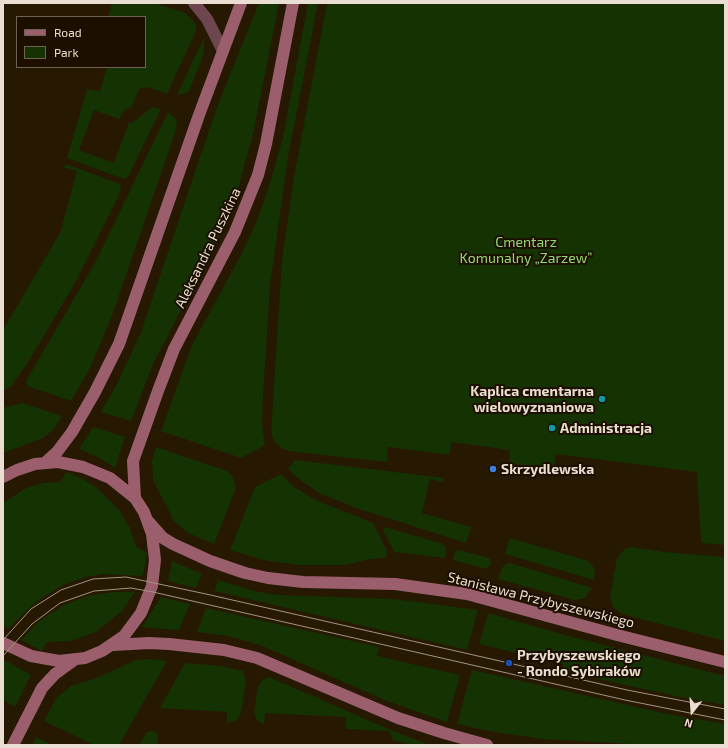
<!DOCTYPE html>
<meta charset="utf-8">
<style>
body{margin:0}
#map{position:relative;width:728px;height:748px;overflow:hidden;background:#271802;font-family:"Exo 2",sans-serif}
canvas{display:block}
.frame{position:absolute;inset:0;border:4px solid #e9ded1;pointer-events:none}
.legend{position:absolute;left:16px;top:16px;width:130px;height:52px;box-sizing:border-box;background:#1d0f00;border:1px solid #6f6254;margin:0;padding:5px 7px;list-style:none;font-size:12px;color:#e9ded1}
.legend li{display:flex;align-items:center;gap:8px;height:20px}
.legend b{width:20px;border:1px solid #6f6254}
.north{position:absolute;left:672px;top:692px;width:40px;height:40px;-webkit-text-stroke:3px #1d0f00;paint-order:stroke;rotate:197deg;font-size:11px;font-weight:700;line-height:16px;text-align:center;color:#e9ded1}
.north::after{content:'';display:block;margin:auto;width:14px;height:18px;background:#e9ded1;clip-path:polygon(50% 0,100% 100%,50% 72%,0 100%)}
</style>
<div id="map">
<canvas width="728" height="748"></canvas>
<div class="frame"></div>
<ul class="legend">
<li><b style="height:5px;background:#9b5e6c"></b>Road</li>
<li><b style="height:11px;background:#153202"></b>Park</li>
</ul>
<div class="north">N</div>
</div>
<script>
const ctx = document.querySelector('canvas').getContext('2d');
ctx.lineJoin = 'round';
function paint(path, color) { ctx.fillStyle = color; ctx.fill(path, 'evenodd'); }
const toPath = rows => new Path2D(rows.map(r => 'M' + r).join(''));
function stroke(path, color, width, dash) { ctx.strokeStyle = color; ctx.lineWidth = width; ctx.lineCap = dash ? 'butt' : 'round'; ctx.setLineDash(dash || []); ctx.stroke(path); }
function drawText(font, color, halo, rows, align = 'center') {
  ctx.font = font + ' "Exo 2",sans-serif'; ctx.lineWidth = 4; ctx.setLineDash([]); ctx.textBaseline = 'middle'; ctx.strokeStyle = halo; ctx.fillStyle = color; for (const [text, x, y, turn = 0] of rows) {
    ctx.save(); ctx.translate(x, y); ctx.rotate((+turn || 0) * Math.PI / 180); ctx.textAlign = isNaN(turn) ? turn : align; if (halo) ctx.strokeText(text, 0, 0); ctx.fillText(text, 0, 0); ctx.restore();
  }
}
const green = toPath([
 [112,3,154,3,185,13,196,24,196,31,167,94,148,87,141,88,138,92,131,108,125,109,119,119,94,110,79,150,114,163,129,122,132,123,152,107,161,109,128,177,124,179,67,158,87,89,100,91,107,67,145,67,145,17,108,17],
 [259,3,279,3,253,134,234,204,214,247,154,362,131,421,101,412,118,382,141,332,217,107],
 [308,3,318,3,288,157,270,285,263,395,262,425,265,445,241,458,161,431,192,345,241,255,256,223,268,190,283,137],
 [327,3,725,3,725,545,701,543,697,472,556,454,554,469,531,467,509,463,510,450,451,442,450,455,388,447,387,462,288,451,281,448,274,441,271,432,282,260,294,177],
 [204,37,204,53,189,92,177,95],
 [168,112,177,120,176,130,112,316,90,368,71,401,27,386,26,381,96,261],
 [66,164,120,184,121,191,75,283,30,359,11,387,3,390,3,330,60,233,77,171,64,168],
 [22,403,62,416,54,429,43,438,3,453,3,408],
 [93,427,125,437,115,468,98,457,79,449],
 [156,447,227,471,233,477,236,488,214,544,188,533,174,521,153,480,152,461],
 [295,460,444,478,443,482,430,479,422,513,471,527,466,543,356,508,319,493,299,479,288,469],
 [66,472,81,478,96,487,119,510,130,528,136,547,147,552,144,570,142,576,103,574,86,577,65,584,37,601,8,629,3,625,3,503,28,487,44,483,60,482],
 [281,474,293,486,315,500,373,523,387,551,386,558,370,559,345,565,297,565,263,560,230,550,255,487],
 [385,527,443,544,446,548,445,558,394,552,383,530],
 [510,538,588,561,595,569,594,580,505,554],
 [631,547,663,552,725,557,725,641,622,614,614,608,610,598,617,558,624,550],
 [459,550,489,558,491,563,490,566,485,569,453,560,455,551],
 [172,561,202,574,196,588,168,581],
 [507,563,510,563,592,588,585,598,571,601,572,599,498,579,502,568],
 [218,580,254,591,277,595,394,599,478,610,467,650,214,591],
 [113,592,135,592,122,611,96,632,70,641,47,642,42,651,21,640,38,622,62,606,87,596],
 [161,597,190,604,179,630,142,627],
 [206,608,379,647,377,656,460,675,447,722,387,701,260,645,227,636,197,632],
 [488,613,561,634,725,676,725,705,680,697,562,671,563,664,479,644],
 [150,659,167,661,119,745,94,745,44,721,56,698,71,686,99,677,136,660],
 [4,660,31,675,15,707,3,700],
 [185,663,221,666,243,671,246,681,241,713,237,720,227,723,227,712,160,708],
 [472,670,668,714,725,724,725,745,650,745,543,739,488,731,457,724],
 [269,677,393,731,430,745,411,745,393,740,389,731,346,729,346,717,265,713,264,725,261,723,256,719,254,712,258,686,263,680],
 [153,731,158,734,158,745,139,745,147,732],
 [36,737,52,745,32,745]
]);
const street = toPath([
 [194,3,207,19,223,51]
]);
const secondary = toPath([
 [46,462,57,452,72,432,95,392,119,344,199,115,241,3],
 [3,477,17,470,35,464,58,462,83,467,110,478,135,498,144,512,152,534,155,560,152,586,141,613,124,636,102,651,85,658,59,661,31,656,3,643],
 [135,498,133,461,158,391,174,349,235,232,258,175,266,144,293,3],
 [148,521,163,538,173,544,210,561,245,573,268,578,303,582,395,584,467,594,617,635,725,662],
 [113,645,149,643,169,644,224,650,257,658,398,718,444,733,487,745],
 [13,745,42,688,55,674,73,661]
]);
const tram = toPath([
 [3,640,31,609,61,590,93,579,126,577,206,594,627,690,725,709],
 [3,656,32,624,60,603,94,591,131,588,153,592,625,700,725,720]
]);
const markers = [
 [602,399,4,"#0f9aa8"],
 [552,428,4,"#0f9aa8"],
 [493,469,4,"#3f7fe0"],
 [509,663,4,"#1a4fb4"]
];
const parkNames = [
 ["Cmentarz",526,242],
 ["Komunalny „Zarzew”",526,258]
];
const streetNames = [
 ["Aleksandra Puszkina",208,248,-64],
 ["Stanisława Przybyszewskiego",541,600,14]
];
const poiNames = [
 ["Kaplica cmentarna",594,391,"right"],
 ["wielowyznaniowa",594,407,"right"],
 ["Administracja",560,428],
 ["Skrzydlewska",501,469],
 ["Przybyszewskiego",517,655],
 ["- Rondo Sybiraków",517,671]
];
paint(green, '#153202');
stroke(street, '#6d464f', 12);
stroke(secondary, '#9b5e6c', 12);
stroke(tram, '#a19584', 1);
for (const [x, y, r, color] of markers) { const dot = new Path2D(); dot.arc(x, y, r, 0, 2 * Math.PI); ctx.fillStyle = color; ctx.fill(dot); stroke(dot, '#1d0f00', 1.5); }
drawText('14px', '#96d973', '#1d0f00', parkNames);
drawText('14px', '#e9ded1', '#1d0f00', streetNames);
drawText('bold 14px', '#e9ded1', '#1d0f00', poiNames, 'left');
</script>
